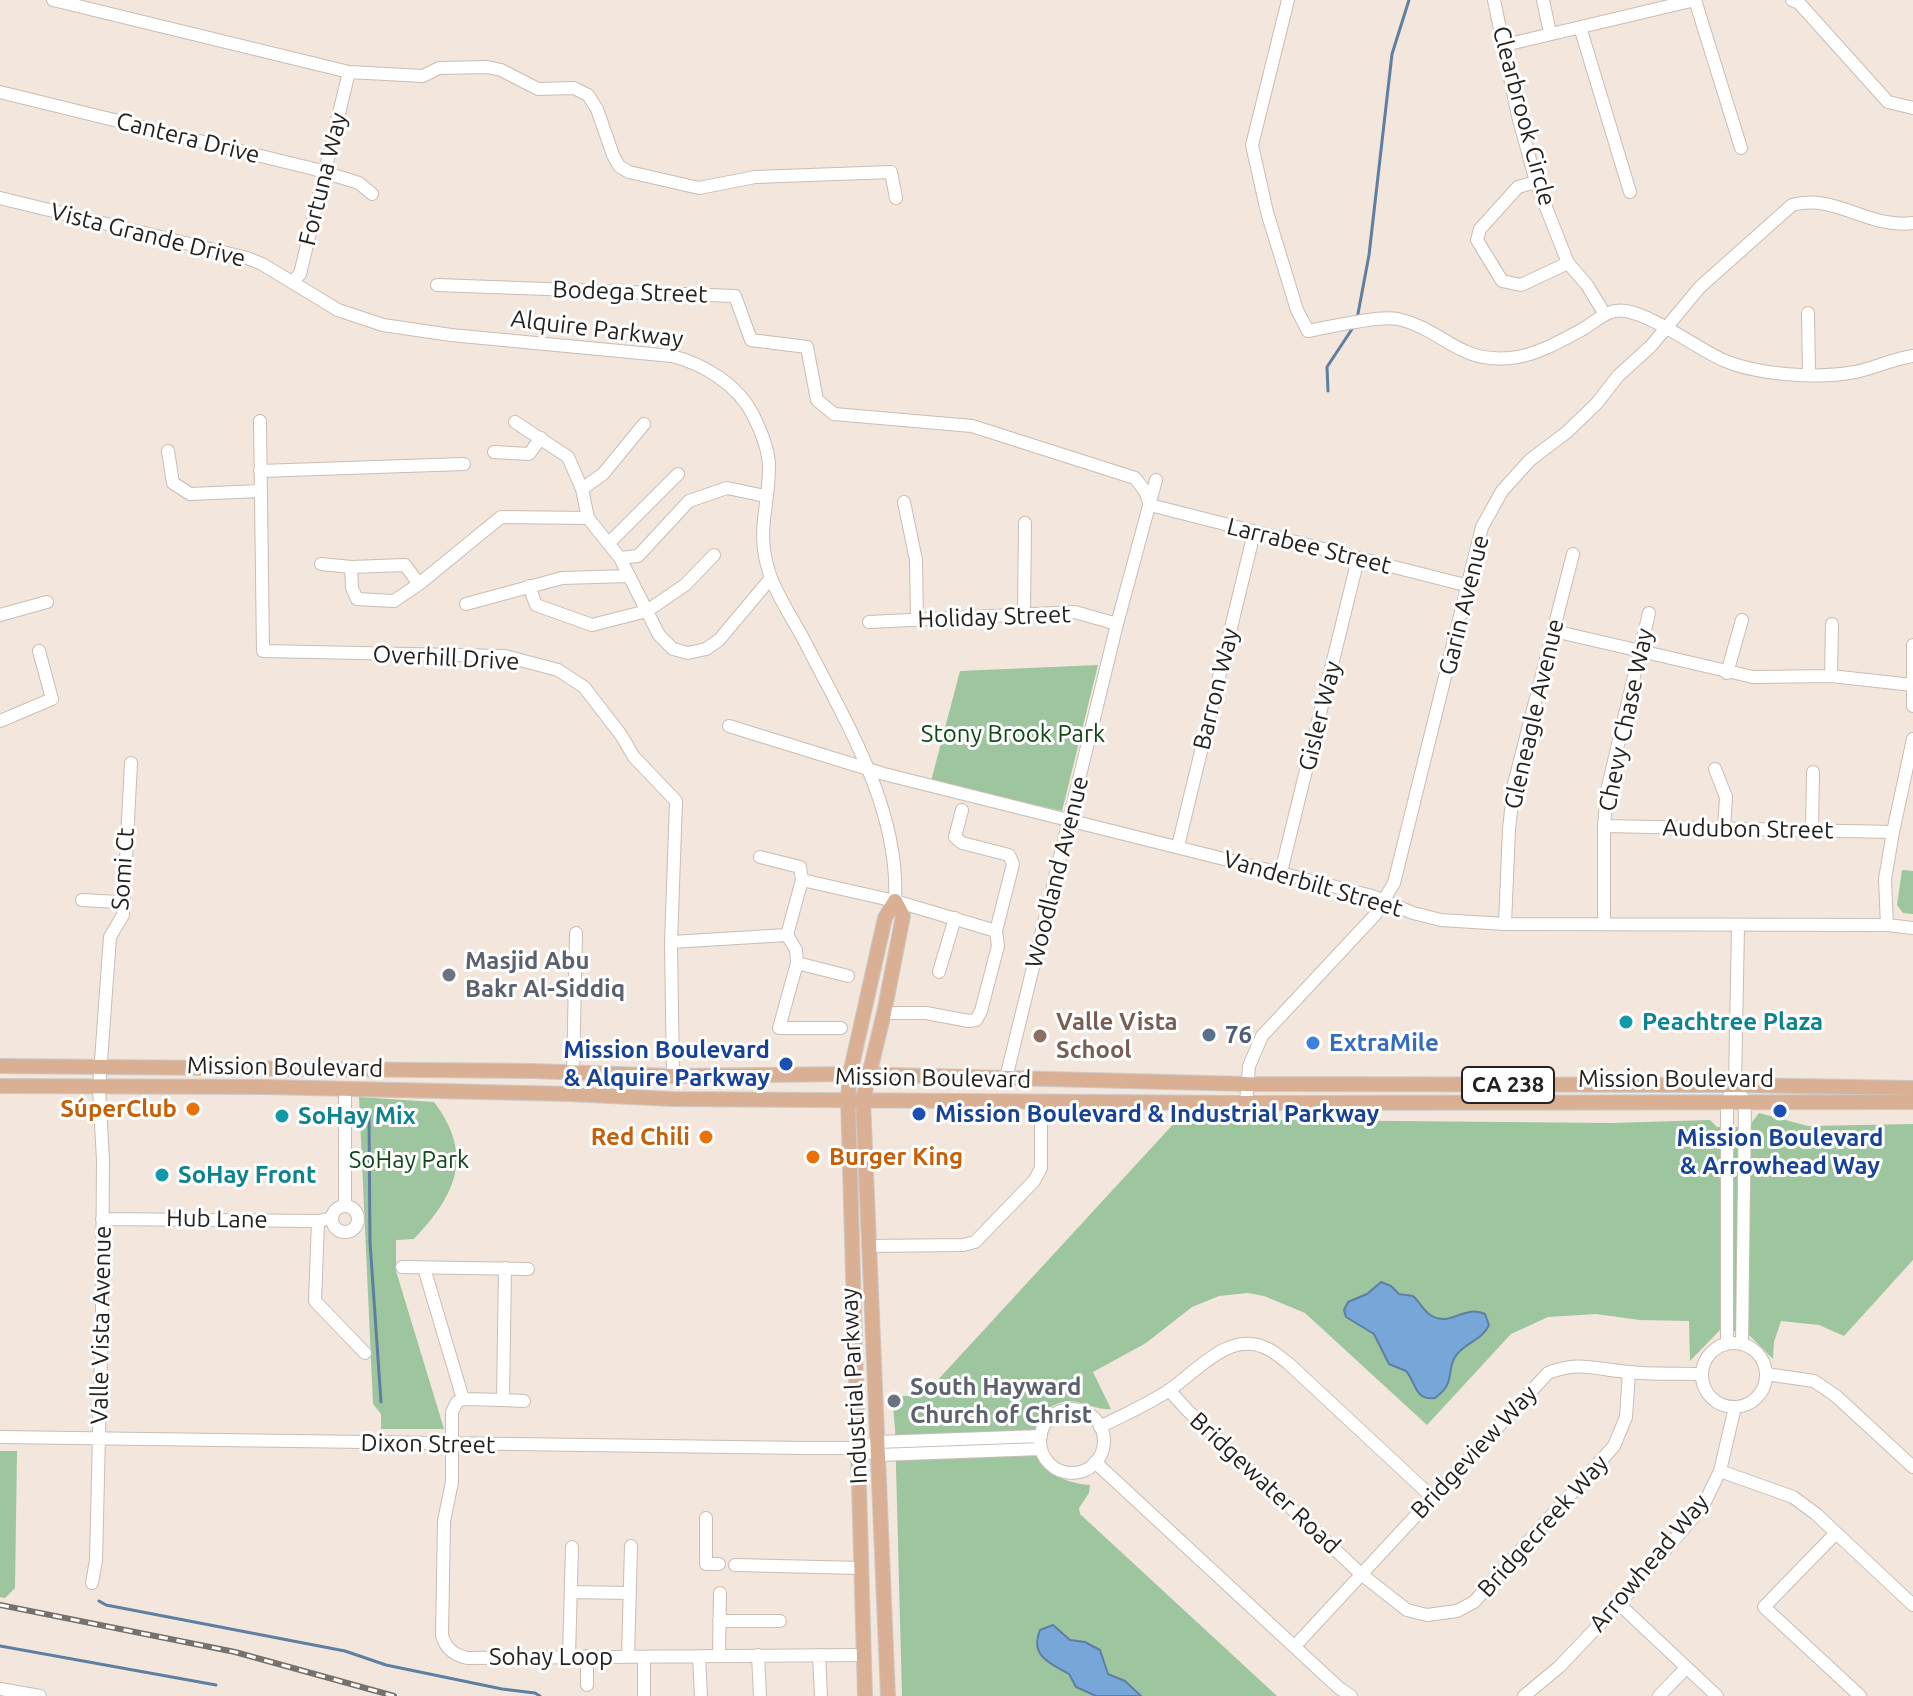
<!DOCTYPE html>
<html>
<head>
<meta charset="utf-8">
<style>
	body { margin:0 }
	canvas { display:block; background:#f2e6dd }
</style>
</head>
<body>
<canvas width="1913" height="1696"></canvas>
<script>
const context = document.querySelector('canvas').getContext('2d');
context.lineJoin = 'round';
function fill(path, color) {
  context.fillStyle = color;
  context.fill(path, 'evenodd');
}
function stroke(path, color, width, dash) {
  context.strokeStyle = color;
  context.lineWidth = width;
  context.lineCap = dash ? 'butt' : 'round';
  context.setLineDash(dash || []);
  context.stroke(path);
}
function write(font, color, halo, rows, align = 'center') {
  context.font = font + ' Ubuntu,sans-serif';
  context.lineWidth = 6;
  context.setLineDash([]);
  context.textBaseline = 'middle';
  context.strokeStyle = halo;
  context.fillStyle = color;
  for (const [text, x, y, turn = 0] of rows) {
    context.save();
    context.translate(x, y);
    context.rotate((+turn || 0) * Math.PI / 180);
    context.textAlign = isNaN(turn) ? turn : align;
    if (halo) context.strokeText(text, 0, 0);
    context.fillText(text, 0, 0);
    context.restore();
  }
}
fill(new Path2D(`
	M1098,665l-36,146 -131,-30 29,-110z
	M1902,870l11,1v43l-10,-1 -6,-8z
	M359,1097l75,5c41,54 21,94 -20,137l-18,1v31l48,158h-63v-15l-8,-10z
	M1759,1113l49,13 105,-2v136l-69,76 -25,-11 -38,-4 -7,21 -1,17 -27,-27 -26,-2 -30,31 -1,-40 -49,-1 -44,-6 -48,3 -37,17 -84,91 -122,-112 -41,-17 -16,-3 -29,3 -27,11 -46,36 -53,29 18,37c-18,2 -35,-14 -54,-5 -13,5 -20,14 -22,28 -4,34 24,51 55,53l-1,8 -10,15 1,6 197,182h-375l-7,-267 -3,-33h31l255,-277 434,4 98,-3 7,7h31z
	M0,1451h17l-2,137 -10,10 -5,-1z`), '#9dc69e');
const water = new Path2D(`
	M1381,1282l10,4 8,8 14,2c7,6 11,16 19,20 17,11 34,-12 53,-2l4,11c-7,16 -26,18 -34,32 -9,15 1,26 -20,41 -21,2 -18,-14 -29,-27l-17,-7 -15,-30 -28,-17 -2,-7 4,-8 19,-8z
	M1053,1625l17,15 15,2 15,8 8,24 17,7 16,15h-45l-20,-9 -7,-13c-18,-10 -40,-18 -29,-44z`);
fill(water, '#77a7d9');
stroke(water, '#5e7fa1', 2);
stroke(new Path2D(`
	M1357,319l12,-64 23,-201 17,-54
	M1328,391l-1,-24 27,-41
	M369,1117l1,125 11,160
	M99,1601l7,4 239,46 41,14 116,24 33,4 5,3
	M0,1646l216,39`), '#5e7fa1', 3);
const minor = new Path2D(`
	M53,0l296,72 74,4 16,-8 48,-1 14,3 37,19 36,-1 14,7 9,14 16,46 6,11 10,6 70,16 56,-11 136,-5 5,26
	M1288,0l-36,145 15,67 30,98 11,21c22,-4 72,-16 90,-12 45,10 59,44 112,39 25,-2 51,-17 73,-29 14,-8 24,-21 43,-18 28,5 69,36 97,49 35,15 94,19 132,12 20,-4 37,-13 58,-16
	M1494,0l24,116 18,66 32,81 19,22 17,28
	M1543,0l7,33
	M1695,0l46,148
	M1792,0l7,3 89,99 25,6
	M1580,27l50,165
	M1505,45l190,-45
	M0,92l314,77 45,14 13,11
	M1536,182l-18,5 -38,42 -3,11 25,41 19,4 47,-22
	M0,198l247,60 15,6 76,46 45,15 68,10 221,21c32,8 66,29 81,59 7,14 16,36 16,52 0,42 -14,64 1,108 8,23 23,44 34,65 41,81 96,168 91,261
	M292,282l8,-8 49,-202
	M437,285l298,11 16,44 56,7 10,53 17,14 138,12 163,52 10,13 5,14 319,81
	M1808,313l1,60
	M260,421l3,230 242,5 53,14 26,17 37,48 13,22 42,44 -5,141 2,134
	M515,422l53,35 14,32 6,29 32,40 39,77 14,14 15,4 18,-4 13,-9 52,-62
	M168,451l5,32 17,11 70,-3
	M494,452l35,2 12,-16
	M260,471l204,-7
	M582,489l21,-15 41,-50
	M904,502l12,58 1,59
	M609,543l69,-69
	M620,558l18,-2 51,-55 38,-13 38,8
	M321,564l30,3 54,-2 14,19 82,-67 87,1
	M351,567l1,21 5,11 37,2 25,-17
	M529,586l7,19 56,20 55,-14 38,-26 29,-30
	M466,604l96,-26 67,-2
	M1024,613l1,-90
	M0,615l47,-13
	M869,622l206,-10 42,12
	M1554,631l199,46 78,-1 82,9
	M1913,645v61
	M1727,673l15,-53
	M1831,676l1,-52
	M0,721l52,-22 -13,-48
	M729,726l155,48 488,122 41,17 28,7 64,4 382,1 26,3
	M1715,769l11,28 -2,32
	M1604,826l289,6
	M1812,830l1,-58
	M1178,846l76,-313
	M760,857l40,10 2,13 93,21 101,30
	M1281,872l77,-313
	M82,900l36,2 6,-5
	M1505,924l4,-95 5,-45 59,-230
	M1604,924v-98l3,-35 42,-178
	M1887,925l-2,-46 8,-47 20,-93
	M787,935l9,15 1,13 -18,65h62
	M787,935l15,-55
	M671,942l116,-7
	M797,963l51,13
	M939,972l16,-54
	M884,1013h42l43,8 7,-1 5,-9 17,-65 -2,-15 17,-67 -4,-9 -47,-12 -7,-6 7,-27
	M573,1072l3,-139
	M1006,1078l111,-454 39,-144
	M345,1090v116
	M1741,1095l4,6 -3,242
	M1246,1103l3,-37 13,-30 113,-121 19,-32 88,-356 20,-36 28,-31 37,-28 30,-29 21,-27 33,-30 49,-59 92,-82c43,-12 76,24 121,18
	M332 1219a13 13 0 1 1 26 0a13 13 0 1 1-26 0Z
	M102,1219l216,2 14,-3
	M318,1221l-3,80 50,52
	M869,1246l94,-1 12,-3 59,-61 7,-13v-66
	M402,1267l126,2
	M424,1268l39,131
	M1727,1343v-242l8,-16 3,-158
	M1702 1375a32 32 0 1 1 64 0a32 32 0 1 1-64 0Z
	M1766,1374l48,7 22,15 77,71
	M1169,1390l19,21 173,163 46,36 20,5 30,-4 17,-9 140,-156 12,-29 3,-45
	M463,1399l-6,3 -5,10v70l-8,39 -2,114c3,13 12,20 25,23l396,-3
	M463,1399l40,1 2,-132
	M503,1400l21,1
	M1040 1441a32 32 0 1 1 64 0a32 32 0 1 1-64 0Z
	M1100,1427c23,-12 49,-23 71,-38 27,-19 60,-60 97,-40 7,3 14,10 20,14l144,134
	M0,1437l805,11h52l21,-6 163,-6
	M869,1452l9,3 163,-6
	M1095,1462l244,226 12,8
	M1720,1471l73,26 23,17 97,91
	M706,1518v46h13
	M1836,1533l-72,74 96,89
	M735,1565l126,3
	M92,1583l4,-23 6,-250 1,-150 -4,-72 11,-151 13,-22 8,-152
	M571,1592l59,1
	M1619,1604l98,92
	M719,1621h61
	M1295,1646l253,-273c32,-13 49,-3 82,-1 23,3 48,1 71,2
	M719,1655l1,-62
	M758,1655l2,41
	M819,1655l2,41
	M569,1656l3,-109
	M587,1656v29
	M699,1656l2,40
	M628,1657l3,-111
	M0,1689l40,7
	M644,1696v-38
	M1524,1696l35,-29 60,-63 84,-98 17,-35 15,-64
	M1659,1696l27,-28`);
const major = new Path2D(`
	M0,1066l533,5 140,5 177,-2 397,10 488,1 178,3
	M0,1086l266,1 303,7 103,5 574,4 667,-1
	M865,1696l-17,-597 2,-25 35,-156 10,-17
	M888,1696l-25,-596 21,-87 19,-97 -8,-15`);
stroke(minor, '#c9bdb4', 14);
stroke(major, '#cbcac9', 16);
stroke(minor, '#fff', 12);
stroke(major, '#dab094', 14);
const rail = new Path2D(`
	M0,1605l235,47 159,44`);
stroke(rail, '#78706b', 6);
stroke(rail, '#fff', 3, [9]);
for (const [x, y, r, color] of [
	[449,975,8,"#6b7280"],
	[1626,1022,8,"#0f9aa8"],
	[1209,1035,8,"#5c6f8a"],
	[1040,1036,8,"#8d6e63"],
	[1313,1043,8,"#3f7fe0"],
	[786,1064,8,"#1a4fb4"],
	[193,1109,8,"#e8710a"],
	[1780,1111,8,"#1a4fb4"],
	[919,1114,8,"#1a4fb4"],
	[282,1116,8,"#0f9aa8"],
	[706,1137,8,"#e8710a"],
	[813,1157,8,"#e8710a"],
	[162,1175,8,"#0f9aa8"],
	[894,1401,8,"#6b7280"]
]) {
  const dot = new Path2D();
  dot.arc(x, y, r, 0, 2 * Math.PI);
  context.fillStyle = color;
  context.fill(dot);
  stroke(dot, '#fff', 3);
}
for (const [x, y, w] of [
	[1508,1085,92]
]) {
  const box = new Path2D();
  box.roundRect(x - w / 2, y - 18, w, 36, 6);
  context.fillStyle = '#fff';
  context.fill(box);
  stroke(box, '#25211e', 2);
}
write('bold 22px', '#25211e', null, [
	["CA 238",1508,1085]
]);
write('24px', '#25211e', '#fff', [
	["Clearbrook Circle",1524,116,75],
	["Cantera Drive",188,138,14],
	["Fortuna Way",323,179,-76],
	["Vista Grande Drive",148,235,14],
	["Bodega Street",630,292,2],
	["Alquire Parkway",597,329,7],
	["Larrabee Street",1309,546,14],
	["Garin Avenue",1464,605,-76],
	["Holiday Street",994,617,-2],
	["Overhill Drive",446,658,3],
	["Barron Way",1216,689,-76],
	["Gleneagle Avenue",1534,714,-77],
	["Gisler Way",1320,716,-76],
	["Chevy Chase Way",1626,720,-78],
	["Audubon Street",1748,829,1],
	["Somi Ct",123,869,-86],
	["Woodland Avenue",1057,872,-76],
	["Vanderbilt Street",1313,884,16],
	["Mission Boulevard",285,1067,1],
	["Mission Boulevard",933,1078,1],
	["Mission Boulevard",1676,1079],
	["Hub Lane",217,1219,1],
	["Valle Vista Avenue",101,1325,-89],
	["Industrial Parkway",854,1386,-93],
	["Dixon Street",428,1444,1],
	["Bridgeview Way",1474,1452,-47],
	["Bridgewater Road",1265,1483,43],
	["Bridgecreek Way",1543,1526,-48],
	["Arrowhead Way",1649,1563,-50],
	["Sohay Loop",551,1657]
]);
write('24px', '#0e4718', '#fff', [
	["Stony Brook Park",1013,734],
	["SoHay Park",409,1160]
]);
write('bold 24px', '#5b616d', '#fff', [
	["Masjid Abu",465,961],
	["Bakr Al-Siddiq",465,989],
	["South Hayward",910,1387],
	["Church of Christ",910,1415]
], 'left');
write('bold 24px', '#785e54', '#fff', [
	["Valle Vista",1056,1022],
	["School",1056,1050]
], 'left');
write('bold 24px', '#0d838f', '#fff', [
	["Peachtree Plaza",1642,1022],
	["SoHay Mix",298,1116],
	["SoHay Front",178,1175]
], 'left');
write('bold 24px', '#4e5e75', '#fff', [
	["76",1225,1035]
], 'left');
write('bold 24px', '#366cbe', '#fff', [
	["ExtraMile",1329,1043]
], 'left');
write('bold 24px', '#164399', '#fff', [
	["Mission Boulevard",770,1050],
	["& Alquire Parkway",770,1078],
	["Mission Boulevard & Industrial Parkway",935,1114,"left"],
	["Mission Boulevard",1780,1138,"center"],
	["& Arrowhead Way",1780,1166,"center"]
], 'right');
write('bold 24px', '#c56008', '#fff', [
	["SúperClub",177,1109],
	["Red Chili",690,1137],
	["Burger King",829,1157,"left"]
], 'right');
</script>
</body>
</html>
